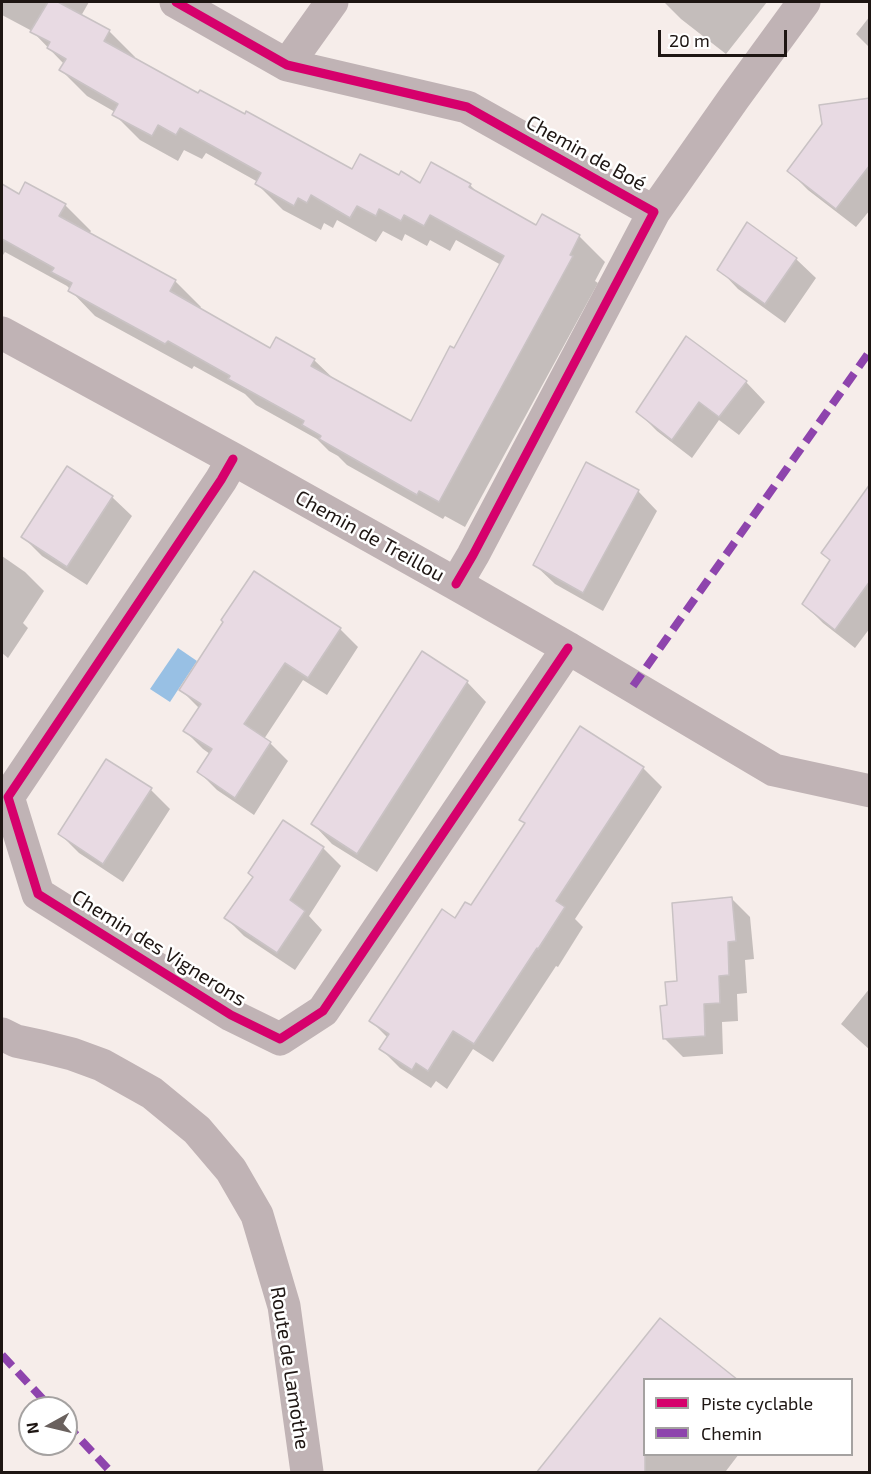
<!DOCTYPE html>
<html>
<head>
<meta charset="utf-8">
<style>
	body { margin:0 }
	#map { position:relative; width:871px; height:1474px; overflow:hidden; background:#f6edea; font-family:"Exo 2",sans-serif }
	canvas { display:block }
	.frame { position:absolute; inset:0; border:3px solid #1e1613; pointer-events:none }
	.legend { position:absolute; left:643px; top:1378px; width:210px; height:78px; box-sizing:border-box; background:#fff; border:2px solid #a5a2a1; margin:0; padding:8px 10px; list-style:none; font-size:18px; color:#1e1613 }
	.legend li { display:flex; align-items:center; gap:12px; height:30px }
	.legend b { width:30px; border:2px solid #a5a2a1 }
	.north { position:absolute; left:18px; top:1396px; width:60px; height:60px; box-sizing:border-box; background:#fff; border:2px solid #a5a2a1; border-radius:50%; rotate:262deg; font-size:16px; font-weight:700; line-height:24px; text-align:center; color:#1e1613 }
	.north::after { content:''; display:block; margin:auto; width:21px; height:27px; background:#6a615e; clip-path:polygon(50% 0,100% 100%,50% 72%,0 100%) }
	.scale { position:absolute; left:658px; top:30px; width:129px; height:27px; box-sizing:border-box; border:3px solid #1e1613; border-top:0; padding-left:8px; font-size:18px; line-height:21px; white-space:nowrap; color:#1e1613; -webkit-text-stroke:4px #fff; paint-order:stroke }
</style>
</head>
<body>
<div id="map">
<canvas width="871" height="1474"></canvas>
<div class="frame"></div>
<ul class="legend">
<li><b style="height:8px;background:#d6006c"></b>Piste cyclable</li>
<li><b style="height:8px;background:#8e44ad"></b>Chemin</li>
</ul>
<div class="north">N</div>
<div class="scale">20 m</div>
</div>
<script>
const context = document.querySelector('canvas').getContext('2d');
context.lineJoin = 'round';
function fill(path, color) {
  context.fillStyle = color;
  context.fill(path, 'evenodd');
}
function stroke(path, color, width, dash) {
  context.strokeStyle = color;
  context.lineWidth = width;
  context.lineCap = dash ? 'butt' : 'round';
  context.setLineDash(dash || []);
  context.stroke(path);
}
function write(font, color, halo, rows, align = 'center') {
  context.font = font + ' "Exo 2",sans-serif';
  context.lineWidth = 5;
  context.setLineDash([]);
  context.textBaseline = 'middle';
  context.strokeStyle = halo;
  context.fillStyle = color;
  for (const [text, x, y, turn = 0] of rows) {
    context.save();
    context.translate(x, y);
    context.rotate((+turn || 0) * Math.PI / 180);
    context.textAlign = isNaN(turn) ? turn : align;
    if (halo) context.strokeText(text, 0, 0);
    context.fillText(text, 0, 0);
    context.restore();
  }
}
fill(new Path2D(`
	M178,648l19,13 -27,41 -20,-13z`), '#98c0e4');
fill(new Path2D(`
	M2,2h87l-8,14 28,15 26,26 -1,2 64,36 155,76 47,6 21,8h49l9,9 57,33 43,9 26,26 -10,19 3,2 -133,244 -20,-11 -2,3 -96,-54 -9,-9 -9,-5 -12,-12 -61,-34 -11,-11 -51,-28 -2,3 -97,-53 -25,-26v-1l-3,-3 -62,-34 -2,3h-1v-69l17,10 46,9 26,26 -2,3 86,47 26,26 -2,3 71,41 44,9 23,22 74,41 43,-73 47,-85 -45,-25 -6,11 -20,-11 -3,6 -22,-12 -3,7 -19,-10 -7,11 -39,-22 -4,8 -9,-5 -3,7 -38,-20 -26,-26 1,-2 -52,-29 -4,6 -18,-9 -6,11 -38,-21 -26,-26 1,-2 -28,-16 -26,-26 3,-6 -32,-33 -30,-16z
	M664,2h103l-41,52 -45,-35z
	M870,16v32l-14,-14z
	M870,100v110l-14,17 -48,-37 -19,-19z
	M796,259l20,19 -31,45 -47,-34 -19,-20z
	M746,382l19,20 -26,33 -20,-15 -27,38 -35,-27 -19,-19z
	M638,491l19,20 -54,100 -48,-27 -20,-19z
	M112,497l20,19 -45,69 -45,-29 -19,-19z
	M870,528v100l-15,20 -32,-25 -19,-19z
	M2,556l23,16 19,19 -21,32 5,5 -20,30 -6,-5z
	M340,629l18,18 -31,48 -24,-15 -39,59 6,4 18,18 -34,54 -37,-25 -18,-18 11,-18 -7,-5 -18,-18 15,-22 -19,-19z
	M467,682l19,20 -109,170 -45,-28 -19,-20z
	M107,761l44,29 19,19 -47,73 -44,-29 -20,-20z
	M643,768l19,19 -87,132 8,8 -25,40 -2,-1 -63,96 -20,-13 -26,40 -11,-8 -5,7 -31,-20 -19,-19 7,-11 -17,-17 85,-101 15,-13 55,-83 -5,-5z
	M323,848l18,18 -32,50 13,14 -27,40 -51,-34 -18,-18z
	M731,898l19,19 4,42 -9,1 2,33 -10,1 1,27 -16,1 1,32 -40,3 -19,-19 4,-31 10,-25z
	M870,988v62l-29,-26z
	M644,1380v74h95l-13,17 2,1h-190z`), '#0003');
const building = new Path2D(`
	M48,2h10l52,28 -6,11 94,52 2,-3 45,24 1,-3 106,58 8,-15 39,21 2,-4 19,12 11,-21 40,22 -2,3 67,38 6,-11 38,21 -10,20 3,1 -134,246 -20,-11 -2,4 -98,-56 2,-3 -19,-11 2,-4 -76,-42 2,-3 -62,-35 -3,3 -97,-53 4,-8 -21,-11 3,-4 -52,-29v-55l17,10 6,-12 41,22 -7,12 117,64 -6,11 100,57 6,-11 39,22 -4,7 100,55 39,-75 4,2 50,-92 -74,-41 -6,11 -20,-11 -3,6 -22,-12 -3,7 -19,-10 -7,12 -39,-23 -4,8 -9,-5 -4,8 -39,-22 6,-11 -81,-45 -4,7 -18,-10 -6,11 -40,-21 6,-11 -59,-34 7,-11 -19,-11 3,-6 -20,-10z
	M870,98v67l-34,44 -49,-38 35,-47 -3,-19z
	M747,222l50,36 -32,46 -48,-34z
	M686,336l61,45 -28,36 -20,-15 -27,38 -36,-28z
	M586,462l53,28 -56,103 -50,-28z
	M67,466l46,30 -46,71 -46,-30z
	M870,484v97l-35,49 -33,-26 28,-44 -9,-7z
	M254,571l87,57 -33,50 -23,-15 -41,61 27,18 -36,56 -38,-26 15,-23 -29,-18 18,-27 -22,-14 44,-68 -2,-2z
	M422,651l46,30 -111,173 -46,-30z
	M580,726l64,41 -88,134 9,6 -27,42 -1,-1 -63,96 -21,-13 -25,40 -12,-8 -4,7 -33,-21 10,-15 -20,-13 73,-112 13,9 10,-16 6,3 54,-82 -6,-3z
	M106,759l46,29 -49,76 -45,-30z
	M283,820l41,27 -34,53 15,11 -28,42 -53,-35 29,-41 -5,-4z
	M732,897l4,44 -8,1 1,33 -10,1 1,27 -16,1 1,32 -42,3 -3,-33 7,-1 -2,-23 12,-1 -5,-78z
	M660,1318l78,62h-93v93h-109z`);
fill(building, '#e8dae3');
stroke(building, '#c9c2c4', 1.5);
stroke(new Path2D(`
	M176,2l111,63 180,42 187,105 -181,343 -17,29
	M287,65l45,-63
	M654,212l80,-114 70,-96
	M2,333l231,126 223,125 112,64 206,122 96,21
	M233,459l-12,21 -213,317 30,97 193,121 49,24 43,-28 245,-363`), '#c0b3b5', 33);
stroke(new Path2D(`
	M2,1034l14,7 28,6 28,7 30,11 50,28 45,37 34,40 26,45 27,91 23,166`), '#c0b3b5', 33);
stroke(new Path2D(`
	M633,686l237,-335
	M2,1355l49,53
	M66,1424l45,48`), '#8e44ad', 8, [15, 8]);
stroke(new Path2D(`
	M176,2l111,63 180,42 187,105 -181,343 -17,29
	M233,459l-12,21 -213,317 30,97 193,121 49,24 43,-28 245,-363`), '#d6006c', 9);
write('20px', '#1e1613', '#fff', [
	["Chemin de Boé",586,153,29],
	["Chemin de Treillou",370,536,29],
	["Chemin des Vignerons",159,948,32],
	["Route de Lamothe",290,1368,81]
]);
</script>
</body>
</html>
